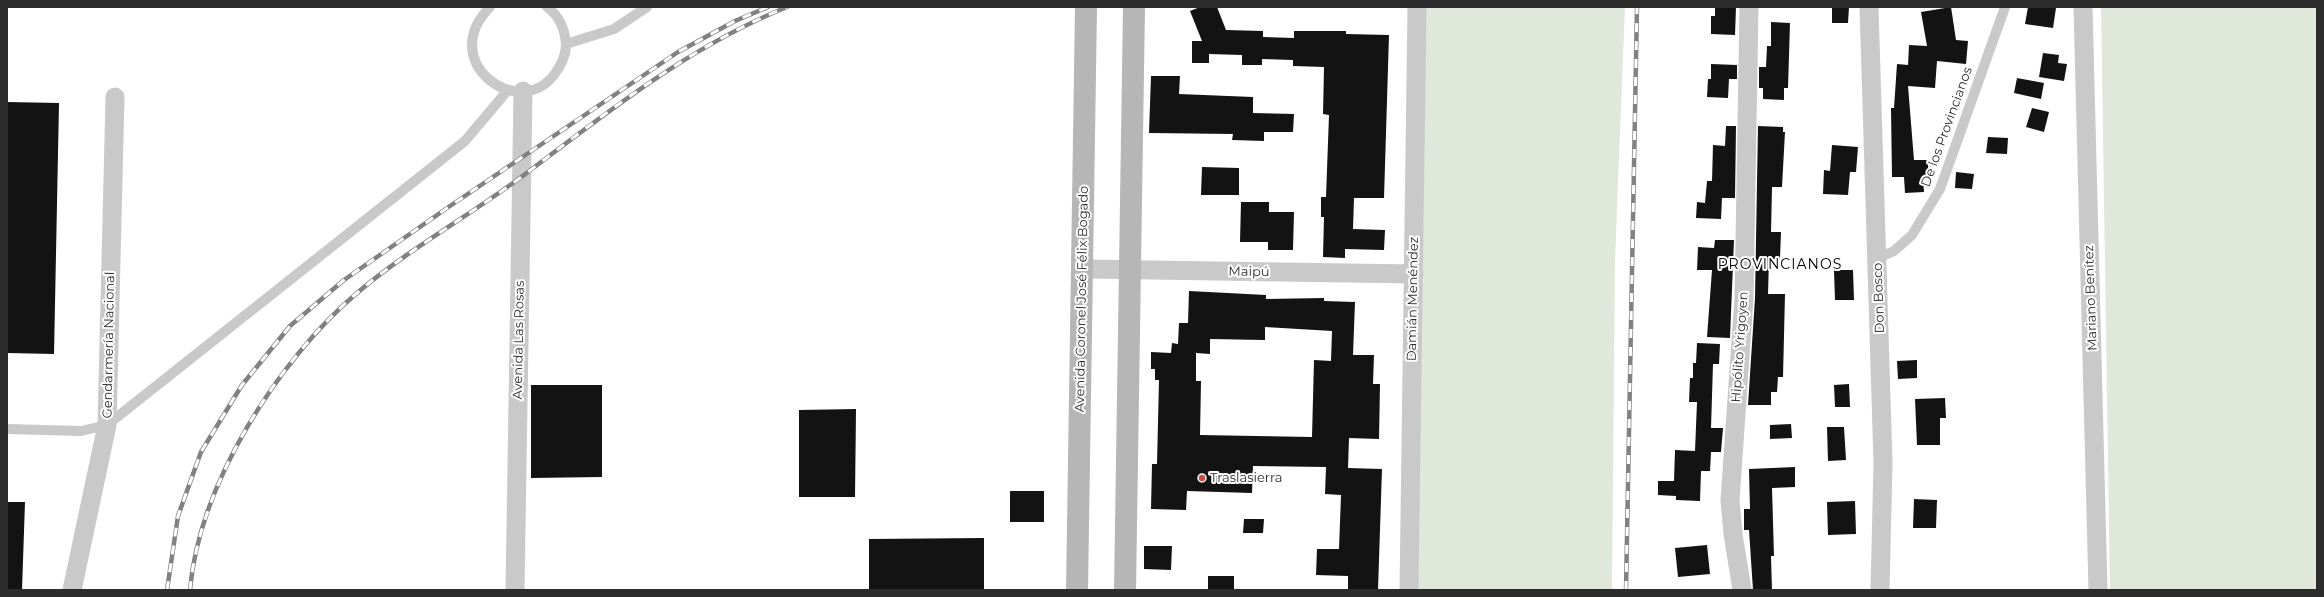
<!DOCTYPE html>
<html>
<head>
<meta charset="utf-8">
<style>
	body { margin:0 }
	#map { position:relative; width:2324px; height:597px; overflow:hidden; background:#fff; font-family:Montserrat,sans-serif }
	canvas { display:block }
	.frame { position:absolute; inset:0; border:8px solid #2c2c2c; pointer-events:none }
</style>
</head>
<body>
<div id="map">
<canvas width="2324" height="597"></canvas>
<div class="frame"></div>
</div>
<script>
const context = document.querySelector('canvas').getContext('2d');
context.lineJoin = 'round';
function fill(path, color) {
  context.fillStyle = color;
  context.fill(path, 'evenodd');
}
function stroke(path, color, width, dash) {
  context.strokeStyle = color;
  context.lineWidth = width;
  context.lineCap = dash ? 'butt' : 'round';
  context.setLineDash(dash || []);
  context.stroke(path);
}
function write(font, color, halo, rows, align = 'center') {
  context.font = font + ' Montserrat,sans-serif';
  context.lineWidth = 4;
  context.setLineDash([]);
  context.textBaseline = 'middle';
  context.strokeStyle = halo;
  context.fillStyle = color;
  for (const [text, x, y, turn = 0] of rows) {
    context.save();
    context.translate(x, y);
    context.rotate((+turn || 0) * Math.PI / 180);
    context.textAlign = isNaN(turn) ? turn : align;
    if (halo) context.strokeText(text, 0, 0);
    context.fillText(text, 0, 0);
    context.restore();
  }
}
fill(new Path2D(`
	M1426,7h199l-10,254 -3,329h-197z
	M2101,7h216v583h-207z`), '#e0e8db');
fill(new Path2D(`
	M1200,7h17l9,23 37,1v6l31,1v-7h52v3l43,1 -5,163h-30l-1,31 32,1 -1,20 -39,-1v9l-22,-1 1,-40h-3v-20h5l3,-82 -6,-1 1,-47 -31,-1v-6l-31,-1v6h-20v-10l-33,-1v9h-17v-22h10l-12,-30z
	M1715,7h21l-1,28 -24,-1v-18h4z
	M1832,7h17l-1,16h-16z
	M1951,7l5,33 12,1 -2,23 -29,-3 -2,27 -27,-2 6,74h14v17h-5l1,15 -19,1 -1,-16h-12l-1,-69h3l3,-44 11,1 1,-20 18,1 -6,-34z
	M2028,7l28,1 -3,20 -28,-4z
	M1771,22l19,1 -2,65h-4v12l-21,-1v-11h-4v-21h7l1,-21h4z
	M2043,53l16,2 -1,8 9,1 -3,17 -25,-4z
	M1711,64l26,1v14h-8l-1,19 -21,-1 1,-18h3z
	M1151,76h29l-1,18 74,3v16l41,1 -1,18h-29v9l-32,-1 1,-6 -84,-1z
	M2017,78l27,5 -3,16 -27,-6z
	M7,102l52,1 -5,251 -47,-1z
	M2032,108l17,4 -5,20 -18,-5z
	M1726,126h10l-1,72h-13l-1,21 -25,-1 1,-16 8,1 2,-22h5l1,-36 12,1z
	M1758,126l25,1v5h2l-3,55h-10l-1,45h10l-1,27h-11l-1,35h17l-2,83h-5l-1,15h-6v13h-23l7,-107z
	M1988,137l20,1 -1,16 -21,-1z
	M1832,145l26,2 -2,25h-6l-2,23 -25,-1 1,-24 6,1z
	M1202,167l37,1v27h-38z
	M1956,172l18,2 -2,15 -17,-1z
	M1241,202h28v10h25l-1,38h-25v-8h-28z
	M1715,240h19l-4,98 -23,-1 5,-67h-15l1,-23 16,1z
	M1834,270h19l1,30h-19z
	M1189,291l77,4v4l58,-1v3l31,1 -2,53h21l-1,29h7l-1,55 -30,-1 -1,30 34,1 -4,121h-30v-14l-32,-1 1,-26h22l2,-54 -16,-1 1,-27 -73,-1 -1,27 -65,-2 -1,19 -35,-1 1,-45h5l2,-84h-4v-11h-4v-17l20,1 1,-10 6,1 1,-21h9zM1265,327l67,4 -1,30 -17,-1 -2,77 -112,-2 1,-54h-5v-28l14,1v-15l55,1z
	M1697,343l23,1 -1,20h-6l-2,64h12l-2,24h-10l-1,19h-9l-1,30 -24,-1v-4l-18,-1v-14h16l1,-31 20,1 2,-49h-8l1,-24h3v-15h3z
	M1917,360v18l-19,1 -1,-18z
	M1849,384l1,23h-15l-1,-22z
	M531,385h71v92l-71,1z
	M1945,398l1,20h-6v27h-23l-2,-46z
	M856,409l-1,88h-56v-87z
	M1791,424l1,14 -22,1v-14z
	M1827,427h17l2,33 -18,1z
	M1795,467v20l-23,1 2,68h-3l1,34h-19l-4,-60h-5v-21h6l-1,-40z
	M1010,491h34v31h-34z
	M1914,499l23,1 -1,28h-23z
	M1855,501l1,33 -28,1 -1,-33z
	M7,502h18l-3,88h-15z
	M1244,519h20l-1,14h-20z
	M984,538v52h-115v-51z
	M1707,545l3,29 -32,3 -3,-29z
	M1144,546h28l-1,24 -27,-1z
	M1208,576h26v14h-26z`), '#131313');
stroke(new Path2D(`
	M490,7c-54,55 28,114 64,68 6,-8 11,-17 12,-28 0,-15 -6,-31 -19,-40
	M566,44l48,-15 33,-22
	M1878,258l16,-7 18,-16 28,-46 65,-182
	M7,429l74,2 26,-6 358,-284 43,-51`), '#c9c9c9', 10);
stroke(new Path2D(`
	M1869,7l14,456 -3,127
	M2083,7l15,583
	M1084,269l330,5
	M72,590l35,-165 8,-328
	M515,590l8,-499
	M1409,590l8,-583
	M1742,590l-9,-56 -3,-34 14,-202 5,-291`), '#c9c9c9', 19);
stroke(new Path2D(`
	M1077,590l9,-583
	M1125,590l9,-583`), '#b6b6b6', 22);
const rail = new Path2D(`
	M167,590l11,-74 23,-64 41,-67 48,-59 54,-46 106,-74 228,-154 57,-31 33,-14
	M190,590c9,-105 87,-229 167,-297 52,-44 112,-77 167,-118 82,-62 166,-129 263,-168
	M1626,590l11,-583`);
stroke(rail, '#818181', 4.5);
stroke(rail, '#fff', 3, [9]);
for (const [x, y, r, color] of [
	[1202,478,4,"#cd4a43"]
]) {
  const dot = new Path2D();
  dot.arc(x, y, r, 0, 2 * Math.PI);
  context.fillStyle = color;
  context.fill(dot);
  stroke(dot, '#fff', 1.5);
}
write('13px', '#2c2c2c', '#fff', [
	["De los Provincianos",1947,127,-70],
	["Maipú",1249,272,1],
	["Don Bosco",1879,298,-92],
	["Mariano Benítez",2091,298,-92],
	["Avenida Coronel José Félix Bogado",1082,299,-89],
	["Damián Menéndez",1413,299,-89],
	["Avenida Las Rosas",519,340,-89],
	["Gendarmería Nacional",109,345,-89],
	["Hipólito Yrigoyen",1740,347,-86]
]);
write('13px', '#2c2c2c', '#fff', [
	["Traslasierra",1210,478]
], 'left');
context.letterSpacing = '1px';
write('14px', '#000', '#fff', [
	["PROVINCIANOS",1780,265]
]);
context.letterSpacing = '0px';
</script>
</body>
</html>
